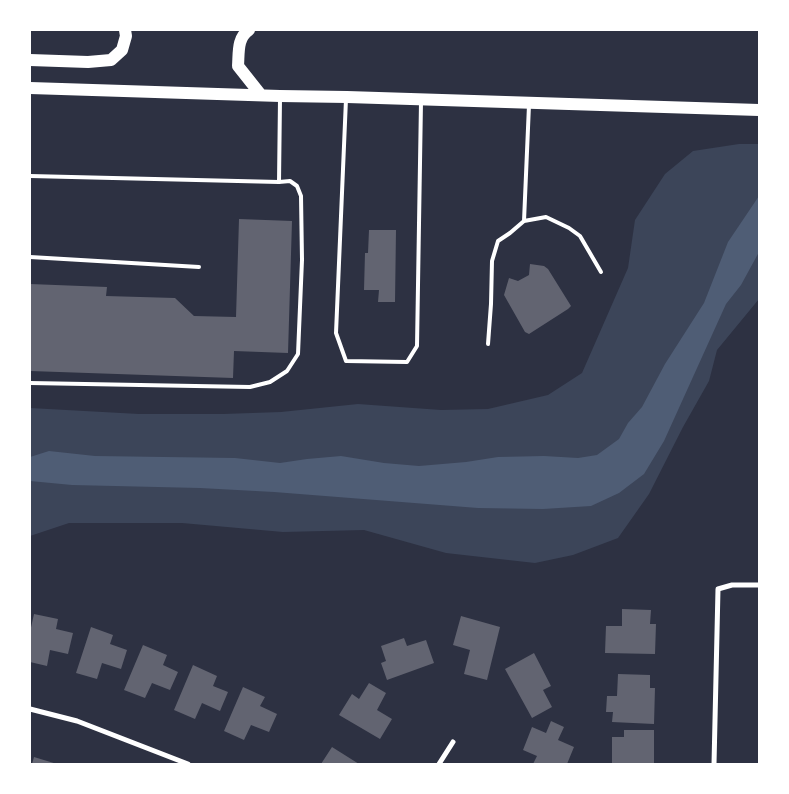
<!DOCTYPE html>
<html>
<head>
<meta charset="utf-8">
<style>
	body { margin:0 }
	#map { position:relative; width:789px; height:794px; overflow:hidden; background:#2d3142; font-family:Poppins,sans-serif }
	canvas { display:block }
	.frame { position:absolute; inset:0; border:31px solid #fff; pointer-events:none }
</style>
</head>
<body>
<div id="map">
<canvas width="789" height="794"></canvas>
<div class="frame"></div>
</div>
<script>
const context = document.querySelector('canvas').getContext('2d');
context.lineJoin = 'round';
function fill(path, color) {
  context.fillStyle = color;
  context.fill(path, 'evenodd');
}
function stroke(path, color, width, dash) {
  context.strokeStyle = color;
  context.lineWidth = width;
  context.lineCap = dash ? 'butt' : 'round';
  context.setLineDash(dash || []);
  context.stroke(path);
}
fill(new Path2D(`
	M739,144h20v155l-42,51 -8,31 -26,46 -34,67 -31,44 -45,17 -38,8 -89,-10 -82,-23 -81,2 -101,-9h-113l-39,13v-128l109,6h84l58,-2 77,-8 83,6 47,-1 60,-14 34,-22 46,-105 7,-48 30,-46 28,-23z`), '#3c4559');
fill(new Path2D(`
	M759,196v56l-18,33 -15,19 -62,137 -20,33 -25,19 -28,13 -48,3 -65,-1 -204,-16 -74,-4 -128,-3 -42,-4v-24l19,-6 46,5 140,2 45,5 27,-4 34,-3 43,7 35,3 47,-4 32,-5 46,-1 34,2 19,-3 22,-16 9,-16 14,-16 23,-43 39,-61 24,-61z`), '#4f5d75');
fill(new Path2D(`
	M239,219l53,2 -4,132 -54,-2 -1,27 -203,-7v-87l77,3 -1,9 69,2 19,18 42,1z
	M369,230h27l-1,72h-17l1,-12h-15l1,-37h3z
	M530,264l14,2 4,3 23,37 -3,3 -39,25 -4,-2 -21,-37 5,-17 9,3 11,-6z
	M622,609l29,1 -1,14h6l-1,30 -50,-1 1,-27h16z
	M34,614l24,5 -2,10 17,4 -5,21 -18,-4 -3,16 -17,-4v-30z
	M461,616l39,11 -13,53 -23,-6 6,-24 -17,-5z
	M91,627l22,8 -3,9 17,6 -6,19 -19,-6 -5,16 -21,-6z
	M404,638l3,8 19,-6 8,23 -47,17 -6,-17 5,-2 -5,-15z
	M143,645l24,10 -4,10 15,7 -8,18 -18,-7 -7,15 -21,-8z
	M534,653l17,33 -8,4 9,17 -20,11 -27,-49z
	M193,665l24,11 -4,10 15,6 -8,19 -18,-8 -7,16 -21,-9z
	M618,674l32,1v13h5l-1,36 -42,-2 1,-10h-7l1,-16h10z
	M369,683l17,10 -9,17 15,9 -12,20 -41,-24 13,-21 7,5z
	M243,687l22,10 -5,9 17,8 -8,18 -18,-7 -7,15 -20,-9z
	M551,721l13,6 -6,13 16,7 -7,17h-34l4,-8 -14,-6 9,-23 14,6z
	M624,730h30v34l-42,-1v-26h12z
	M332,747l27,17h-38z
	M34,757l23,7h-25z`), '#626471');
stroke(new Path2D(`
	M346,99l-10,234 10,28 61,1 10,-16 4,-244
	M529,105l-5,116 22,-4 23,11 11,8 21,36
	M30,176l249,6 1,-83
	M30,257l169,10
	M488,344l3,-40 1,-43 6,-20 12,-8 14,-12
	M30,383l220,4 20,-5 17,-11 11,-17 4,-94 -1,-64 -4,-10 -7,-5 -11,1`), '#fff', 4);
stroke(new Path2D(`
	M30,709l47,12 111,43
	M439,764l14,-22
	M714,764l4,-175 14,-4h27`), '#fff', 5);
stroke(new Path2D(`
	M249,30c-12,8 -10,22 -11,36l23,29
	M30,60l58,2 23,-2 11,-10 4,-14 -1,-6
	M30,88l250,8 67,1 412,13`), '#fff', 12);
</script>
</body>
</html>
